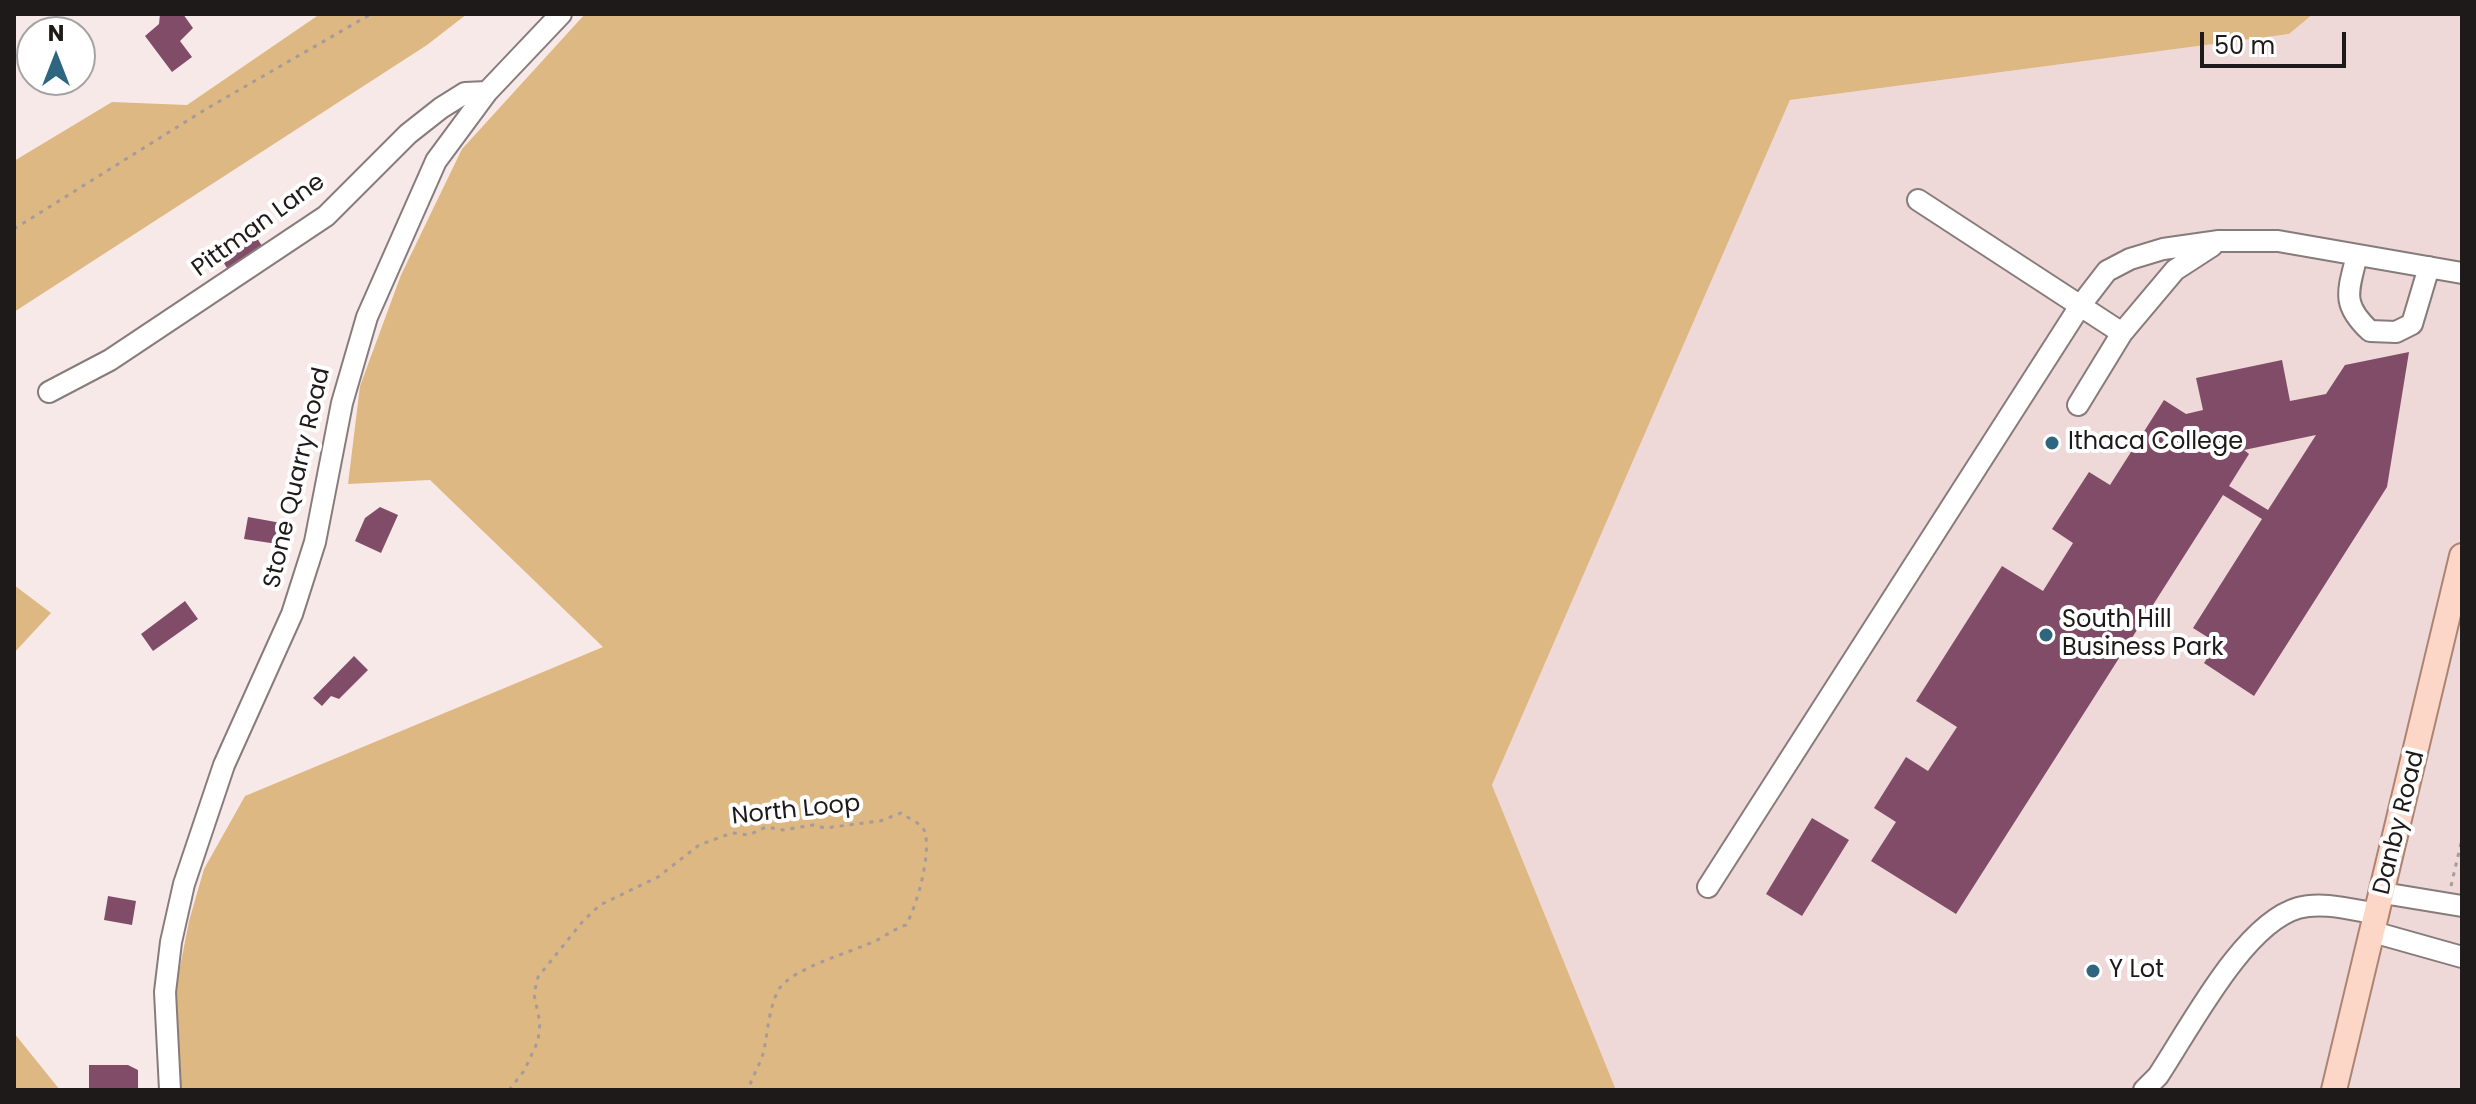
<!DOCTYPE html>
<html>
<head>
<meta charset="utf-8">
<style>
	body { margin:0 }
	#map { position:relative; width:2476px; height:1104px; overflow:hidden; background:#f8e9e9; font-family:Poppins,sans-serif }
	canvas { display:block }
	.frame { position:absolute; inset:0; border:16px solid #1f1a1a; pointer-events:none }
	.north { position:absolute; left:16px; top:16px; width:80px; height:80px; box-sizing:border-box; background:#fff; border:2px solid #a5a3a3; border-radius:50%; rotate:0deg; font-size:22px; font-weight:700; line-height:32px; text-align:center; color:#1f1a1a }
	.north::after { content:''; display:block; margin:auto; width:28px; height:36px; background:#2e6680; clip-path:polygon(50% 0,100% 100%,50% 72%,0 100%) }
	.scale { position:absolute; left:2200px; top:32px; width:146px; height:36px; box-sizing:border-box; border:4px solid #1f1a1a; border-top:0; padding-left:10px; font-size:24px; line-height:28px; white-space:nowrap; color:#1f1a1a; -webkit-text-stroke:6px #fff; paint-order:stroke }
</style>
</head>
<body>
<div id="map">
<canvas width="2476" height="1104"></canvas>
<div class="frame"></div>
<div class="north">N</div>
<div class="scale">50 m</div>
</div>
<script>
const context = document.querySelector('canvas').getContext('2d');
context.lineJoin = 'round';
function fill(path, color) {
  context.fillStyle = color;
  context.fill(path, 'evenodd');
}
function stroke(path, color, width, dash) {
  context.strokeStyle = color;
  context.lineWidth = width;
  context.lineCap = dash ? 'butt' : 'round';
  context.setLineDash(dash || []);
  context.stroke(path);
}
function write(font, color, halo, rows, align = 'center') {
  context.font = font + ' Poppins,sans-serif';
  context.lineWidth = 8;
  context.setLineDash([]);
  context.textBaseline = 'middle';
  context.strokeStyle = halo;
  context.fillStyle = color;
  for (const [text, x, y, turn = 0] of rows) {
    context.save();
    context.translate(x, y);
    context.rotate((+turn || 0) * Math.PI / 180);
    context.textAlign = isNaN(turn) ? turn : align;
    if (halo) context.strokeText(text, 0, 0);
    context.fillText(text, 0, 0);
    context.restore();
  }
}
fill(new Path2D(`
	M2313,14h149v1076h-846l-124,-305 298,-685 499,-66z`), '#eed8d8');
fill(new Path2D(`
	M320,14h147l-40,31 -413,267v-151l98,-59 75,3z
	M585,14h1728l-24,20 -499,66 -298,685 124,305h-1436l-8,-82 17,-87 15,-52 41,-73 358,-149 -173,-167 -82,4 12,-98 41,-111 61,-126z
	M14,585l37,28 -37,40z
	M14,1033l46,57h-46z`), '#deb883');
fill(new Path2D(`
	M160,14h23l10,14 -13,13 12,16 -20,15 -27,-36 14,-12z
	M249,225l13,21 -33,25 -15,-23z
	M2409,352l-22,135 -133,209 -50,-33 13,-20 -24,-15 69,-109 -39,-24 -267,419 -85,-53 25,-39 -22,-14 32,-51 22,14 29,-44 -41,-26 86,-135 41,25 30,-48 -21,-14 37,-57 21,13 54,-85 22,14 17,-4 -7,-32 86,-18 8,41 36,-7 19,-29zM2316,435l-48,75 -39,-24 20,-32 -5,-4z
	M380,507l18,8 -17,38 -26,-12 10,-23z
	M248,517l39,7 -3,21 -40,-6z
	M185,601l13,18 -45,32 -12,-17z
	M354,656l14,14 -29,29 -8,-3 -9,10 -9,-8z
	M1812,818l37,22 -47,76 -36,-22z
	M108,896l28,5 -4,24 -28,-5z
	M89,1065h39l10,5v19l-49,-1z`), '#814c68');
const minor = new Path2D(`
	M1918,200l204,133
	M2357,255c-9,37 -16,49 13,76l26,1 16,-8 17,-57
	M49,392l61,-32 216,-144 82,-82 33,-26 24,-15 22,-1
	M2078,405l44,-72 53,-63 37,-24
	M1708,887l372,-581 27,-35 23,-12 33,-10 56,-8h59l184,32
	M2383,893l79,13
	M2373,932l89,25
	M170,1090l-5,-98 6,-50 13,-58 40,-119 68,-151 23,-72 27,-139 25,-86 69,-156 51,-69 74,-78
	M2144,1090l14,-14c32,-48 85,-152 140,-168 25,-7 54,2 80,6`);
const major = new Path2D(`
	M2334,1090l128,-534`);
stroke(minor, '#887b7b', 24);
stroke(major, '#ad8472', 28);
stroke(new Path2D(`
	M14,229l192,-120 165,-95
	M2451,886l11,-47
	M509,1090l15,-19 14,-30 2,-18 -6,-29 4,-17 45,-56 17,-16 58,-28 41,-32 33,-12 17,2 17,-8 17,3 30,-5 12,3 55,-7 21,-8c8,6 21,10 24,19 6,24 -8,73 -19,93 -13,4 -21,12 -33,17 -22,10 -80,26 -94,47 -10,18 -11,41 -15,61 -3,13 -12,27 -16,40`), '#a69b9b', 3, [4, 6]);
stroke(minor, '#fff', 20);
stroke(major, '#fcd7c7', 24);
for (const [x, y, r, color] of [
	[2052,443,8,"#2e6680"],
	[2046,635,8,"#2e6680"],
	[2093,971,8,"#2e6680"]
]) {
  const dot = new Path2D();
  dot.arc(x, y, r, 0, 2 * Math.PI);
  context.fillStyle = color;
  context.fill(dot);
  stroke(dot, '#fff', 3);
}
write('24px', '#1f1a1a', '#fff', [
	["Pittman Lane",259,226,-36],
	["Stone Quarry Road",298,478,-77],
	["North Loop",796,811,-6],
	["Danby Road",2400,823,-76]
]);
write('24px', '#1f1a1a', '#fff', [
	["Ithaca College",2068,443],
	["South Hill",2062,621],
	["Business Park",2062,649],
	["Y Lot",2109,971]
], 'left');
</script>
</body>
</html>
